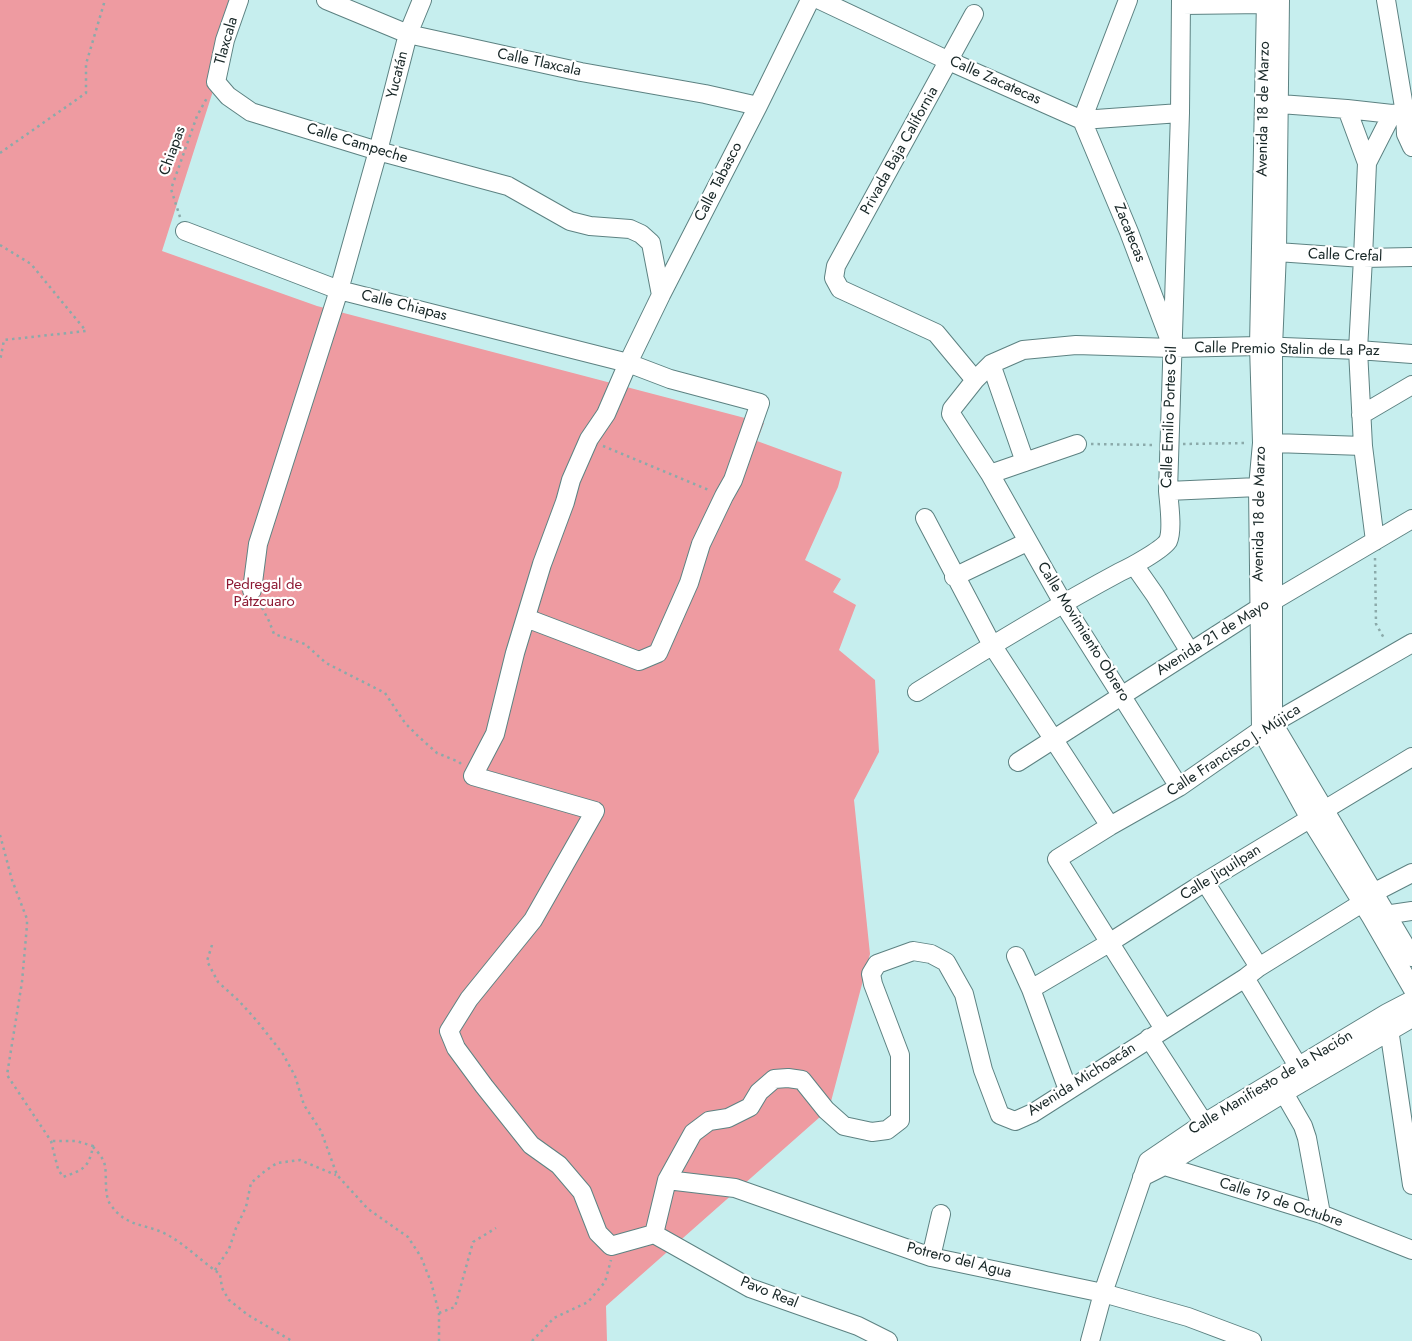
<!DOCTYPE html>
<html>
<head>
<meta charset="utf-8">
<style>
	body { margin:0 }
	canvas { display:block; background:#c6eeee }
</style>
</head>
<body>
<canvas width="1412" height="1341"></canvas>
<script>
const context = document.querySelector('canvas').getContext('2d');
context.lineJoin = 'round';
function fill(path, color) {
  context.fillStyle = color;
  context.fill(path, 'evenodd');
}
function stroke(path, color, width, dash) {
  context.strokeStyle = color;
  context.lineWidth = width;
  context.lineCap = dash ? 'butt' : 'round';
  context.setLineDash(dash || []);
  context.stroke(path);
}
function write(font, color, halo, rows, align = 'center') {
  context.font = font + ' Jost,sans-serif';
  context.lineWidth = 4.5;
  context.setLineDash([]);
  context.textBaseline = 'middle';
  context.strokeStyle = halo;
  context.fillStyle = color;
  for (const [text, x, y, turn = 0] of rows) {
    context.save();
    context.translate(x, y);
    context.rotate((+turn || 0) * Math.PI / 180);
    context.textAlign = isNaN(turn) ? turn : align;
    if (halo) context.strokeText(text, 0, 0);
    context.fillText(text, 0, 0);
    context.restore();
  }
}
fill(new Path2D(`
	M0,0h242l-80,251 155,55 447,117 -7,18 85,31 -4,15 -33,73 36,19 -8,13 23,13 -17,45 36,30 4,72 -25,48 16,154 -41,155 -223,197 1,35h-607z`), '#ee9ba1');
const minor = new Path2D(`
	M239,0l-14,40 -9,42 12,14 23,16 127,39 130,35 62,35 20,5 40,3 11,5 10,9 10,52
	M326,0l82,34 173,38 124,22 53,12
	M820,0l129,61 133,59 98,-7
	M1266,0l-7,346 3,97 -4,44 3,243 49,89 61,98 41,71
	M1280,0l-3,252 -4,95v376l139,234
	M1386,0l19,113 1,21 6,13
	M1182,5l84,-1
	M974,14l-138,252 -2,12 6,11 96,44 39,47
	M1280,104l67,5 45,5 9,-1
	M1347,109l20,54
	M1082,120l47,112 40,106
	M1082,120l46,-120
	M185,231l154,59 289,73 42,16 90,24 -27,77 -9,16 -23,48 -12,39 -31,70 -19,8 -113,-43
	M1277,252l86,6 49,-1
	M991,364l34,98
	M1361,415l51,-30
	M1274,443l89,3
	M990,474l87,-30
	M1168,491l90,-4
	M925,518l67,127 118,181
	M1375,541l-12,-95 -5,-96 5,-92 4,-95 25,-49
	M1134,565l21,30 35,57
	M954,577l73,-35
	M252,590l6,-46 81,-254 39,-139 30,-117 14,-34
	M917,692c67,-42 134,-83 203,-120 11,-5 42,-22 48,-31 5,-11 1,-38 0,-50l12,-378 1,-113
	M1018,762l241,-154 14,-7 139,-82
	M1179,787l-116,-184 -73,-129 -39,-60 1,-5 23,-29 16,-16 32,-14 53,-5 96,3 87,-2 99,4 54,4
	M1205,882l54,85
	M1378,916l34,-5
	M1016,956l15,33 37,101
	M1245,978l53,88
	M1031,989l78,-46 96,-61 207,-125
	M1388,1022l24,163
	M1164,1029l-107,-170 53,-33 69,-39 82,-57 151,-87
	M1149,1038l55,85
	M1284,1093l19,33 4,12 14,76
	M1158,1164l163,50 91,36
	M1142,1177l22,-11 120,-73 128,-75
	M667,1180l68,8 196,69 172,36 85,24 64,24
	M654,1234l-43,12 -13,-13 -16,-41 -23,-27 -28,-20 -47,-59 -28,-38 -7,-17 20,-32 64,-79 62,-109 -122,-35 22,-42 20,-81 27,-89 23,-62 6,-22 18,-41 17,-25 22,-51 33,-68 97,-189 52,-106
	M654,1234l13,-54 26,-47 16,-12 19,-3 22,-11 9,-15 15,-13 14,-1 14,2 24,30 18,16 28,6 15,-2 13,-10v-65l-27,-71 -2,-10 6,-10 36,-13 18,3 15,8 18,32 19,76 17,45 15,6 18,-8 212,-135 14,-11 103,-64 11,-10 39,-20
	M654,1234l96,54 108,38 30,15
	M931,1257l10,-43
	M1090,1341l13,-48 45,-132 56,-38 183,-110 25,-13`);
stroke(minor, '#5d8282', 20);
stroke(new Path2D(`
	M0,153l86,-60v-29l19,-64
	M180,217l-9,-28 26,-73 11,-20
	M0,245l31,19 55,67 -82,9 -4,21
	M1091,444l64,1
	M1183,444l65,-1
	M603,446l108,45
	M1375,558l1,66 9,16
	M259,602l10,19 5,13 31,10 21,19 59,30 20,30 14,14 18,16 22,9 2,2
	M0,835l12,45 15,39v6l-5,57 -15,93 44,66 7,28 5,8c20,-7 26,-9 30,-31l-17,-5h-25
	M212,945l-5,16 11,21 21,19 18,20 26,33 12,22 9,29 17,26 16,44 31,34 40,28 13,20 10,25 8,31v28h-1
	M93,1147c5,5 11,12 12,19 2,12 -1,28 5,38 16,23 32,19 54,29 20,10 37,28 56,41l2,14 7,12 19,15 44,26
	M215,1270l14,-21 7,-21 10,-21 5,-24 14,-12 12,-8 23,-3 36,15
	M439,1313l16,-6 18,-65 23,-14
	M532,1341l22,-23 34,-16 17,-20 6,-22`), '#8baaaa', 2.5, [2.5, 4]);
stroke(minor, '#fff', 18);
write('15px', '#172626', '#fff', [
	["Tlaxcala",227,41,-74],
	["Calle Tlaxcala",539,63,12],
	["Yucatán",398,75,-76],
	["Calle Zacatecas",995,81,24],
	["Avenida 18 de Marzo",1264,109,-89],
	["Calle Campeche",357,144,17],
	["Chiapas",173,151,-70],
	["Privada Baja California",900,151,-61],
	["Calle Tabasco",719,182,-63],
	["Zacatecas",1129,233,68],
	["Calle Crefal",1345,256,2],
	["Calle Chiapas",404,306,14],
	["Calle Premio Stalin de La Paz",1287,350,1],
	["Calle Emilio Portes Gil",1170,417,-88],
	["Avenida 18 de Marzo",1260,514,-89],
	["Calle Movimiento Obrero",1083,632,58],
	["Avenida 21 de Mayo",1213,638,-32],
	["Calle Francisco J. Mújica",1234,751,-33],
	["Calle Jiquilpan",1221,873,-32],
	["Avenida Michoacán",1082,1080,-32],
	["Calle Manifiesto de la Nación",1271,1083,-31],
	["Calle 19 de Octubre",1281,1203,18],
	["Potrero del Agua",959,1261,14],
	["Pavo Real",769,1293,22]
]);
write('15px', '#8c1832', '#fff', [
	["Pedregal de",264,585],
	["Pátzcuaro",264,602]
]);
</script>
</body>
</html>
